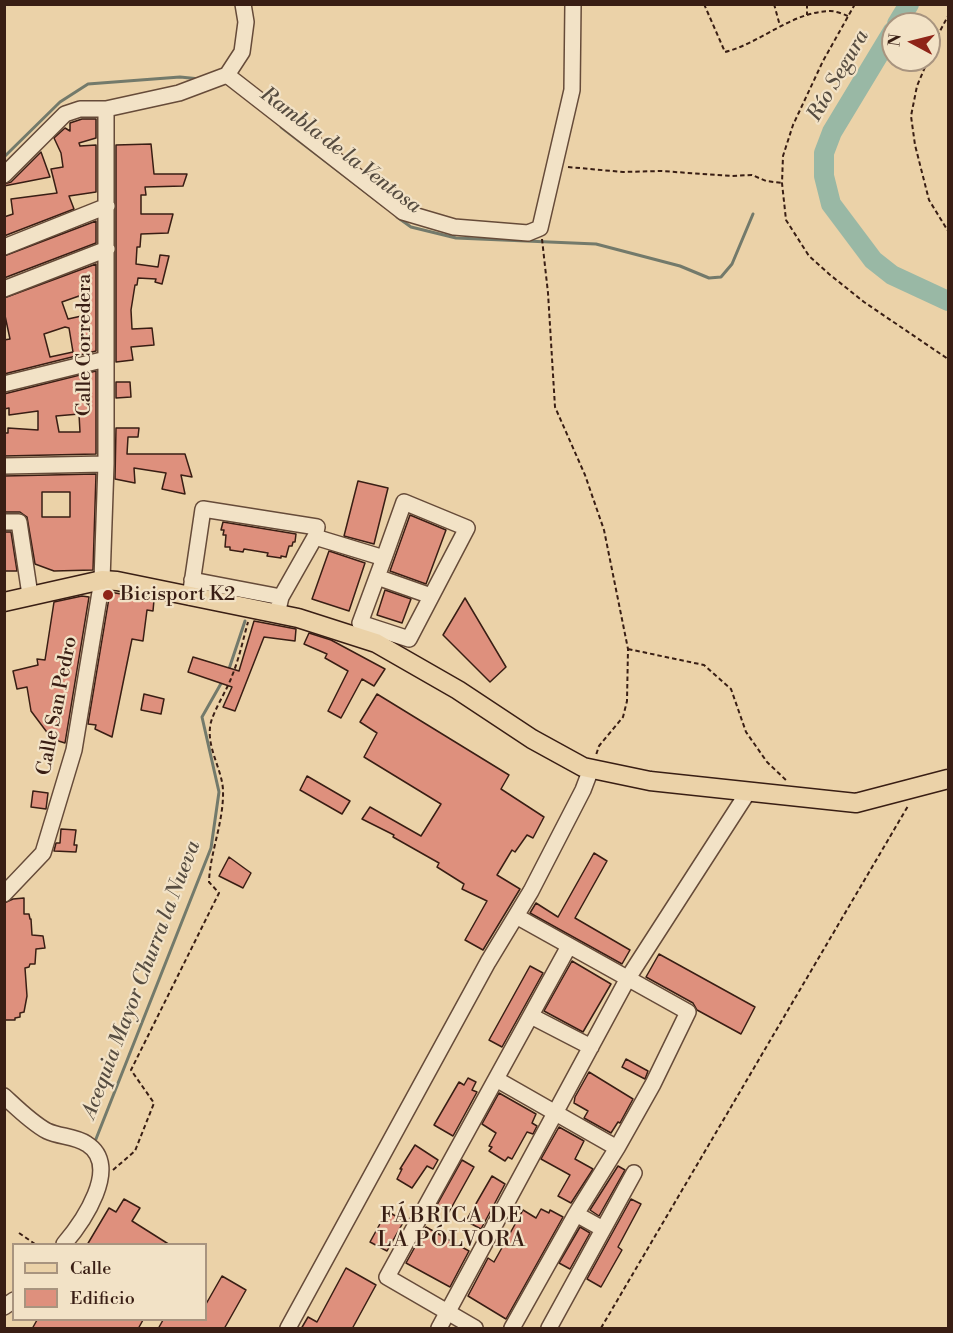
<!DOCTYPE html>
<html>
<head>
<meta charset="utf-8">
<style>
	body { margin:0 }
	#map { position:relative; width:953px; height:1333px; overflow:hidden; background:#ebd2a8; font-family:"Libre Bodoni",serif }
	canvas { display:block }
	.frame { position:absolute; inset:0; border:6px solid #391e14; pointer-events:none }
	.legend { position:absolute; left:12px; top:1243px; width:195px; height:78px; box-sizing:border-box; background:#f2e2c6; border:2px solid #a8947f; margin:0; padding:8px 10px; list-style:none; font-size:18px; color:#391e14 }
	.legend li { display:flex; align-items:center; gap:12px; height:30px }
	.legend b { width:30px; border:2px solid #a8947f }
	.north { position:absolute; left:881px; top:12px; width:60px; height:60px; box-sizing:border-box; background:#f2e2c6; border:2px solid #a8947f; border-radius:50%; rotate:277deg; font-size:16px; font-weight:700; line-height:24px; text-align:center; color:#391e14 }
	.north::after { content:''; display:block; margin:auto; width:21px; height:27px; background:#8f2418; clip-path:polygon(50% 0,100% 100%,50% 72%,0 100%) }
</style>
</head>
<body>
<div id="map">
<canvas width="953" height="1333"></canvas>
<div class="frame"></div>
<ul class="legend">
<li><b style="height:8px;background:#ebd2a8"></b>Calle</li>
<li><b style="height:16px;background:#de907d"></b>Edificio</li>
</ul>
<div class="north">N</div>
</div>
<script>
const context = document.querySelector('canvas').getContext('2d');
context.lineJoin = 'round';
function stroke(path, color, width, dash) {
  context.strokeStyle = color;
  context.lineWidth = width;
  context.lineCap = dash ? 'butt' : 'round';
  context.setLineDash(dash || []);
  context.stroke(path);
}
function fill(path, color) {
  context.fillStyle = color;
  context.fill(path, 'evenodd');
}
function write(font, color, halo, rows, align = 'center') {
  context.font = font + ' "Libre Bodoni",serif';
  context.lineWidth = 4.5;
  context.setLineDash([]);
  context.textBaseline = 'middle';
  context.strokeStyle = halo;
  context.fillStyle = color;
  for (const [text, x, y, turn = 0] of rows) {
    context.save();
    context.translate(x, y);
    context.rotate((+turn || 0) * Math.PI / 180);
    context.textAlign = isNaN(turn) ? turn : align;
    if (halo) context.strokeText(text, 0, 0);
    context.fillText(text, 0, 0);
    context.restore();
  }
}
stroke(new Path2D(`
	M281,127l104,80
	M4,157l56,-55 28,-18 92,-7 20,2
	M397,217l14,10 45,11 140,6 84,22 29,12 12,-1 11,-13 21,-50
	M228,672l17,-51
	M94,1144l117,-296 8,-56 -17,-75 21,-37`), '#737a6b', 3);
stroke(new Path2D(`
	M897,24l12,-20
	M893,31l-61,101 -8,21v23l7,28 42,56 19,15 56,26`), '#99b8a5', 20);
const building = new Path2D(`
	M82,119h14v19l-17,5 1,3 16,-1v47l-27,4 5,13 -70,27v-19l9,-3 -2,-15 46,-6 -6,-24 12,-2 -2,-14 -7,-15 11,-10 5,3v-8z
	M151,144l3,30h33l-4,12 -38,1 1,8h-5v19h32l-5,19 -27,1 -1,13h-3l-1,17 22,3 2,-12 9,1 -7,28 -7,-2 1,-3 -18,-1 -1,7h-2l-4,25 1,19 20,-1 2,17 -23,2 2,13 -17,2v-217z
	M41,152l9,25 -46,9v-2l7,-2z
	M96,221v22l-92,35v-22z
	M96,264v87l-92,23v-34l6,-1 -6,-28v-13zM79,296l7,19 -18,4 -6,-17zM65,327l4,1 4,24 -23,5 -6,-23z
	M96,371v83l-92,2v-23h4v-5l30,2v-19l-29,4v-7l-5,1v-15zM79,414l1,18h-21l-3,-16z
	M116,382h14l1,15 -15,1z
	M116,428h23l-1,9h-10l-1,17h58l7,23 -11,-2 4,19 -23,-5 4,-16 -32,-5 1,15 -20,-4z
	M96,474l-3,96 -39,1 -19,-7 -8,-47 -7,-5h-16v-36zM42,492h28v25h-28z
	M358,481l30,7 -14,56 -30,-8z
	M410,515l36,15 -20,54 -36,-13z
	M223,522l73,12 -1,8h-2l-1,4h-3l-3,11 -5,-1v2l-14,-2 1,-3 -24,-4 -1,3 -13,-2v-3h-5l1,-12h-3l1,-5h-3z
	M4,532h7l6,39h-13z
	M329,551l36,12 -16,48 -37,-12z
	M385,590l26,9 -9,24 -25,-8z
	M110,592l44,8 -1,11 -6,-1 -4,31 -11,-2 -20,98 -17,-8 1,-4 -8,-1z
	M82,596l7,1 -24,146 -13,-4 -21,-28 -4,-24 -10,2 -4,-18 25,-6 -1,-6 8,1 9,-58z
	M465,598l41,69 -16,15 -47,-47z
	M254,621l42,8 -1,12 -31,-4 -29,74 -12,-4 9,-20 -44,-15 5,-15 46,14z
	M309,633l22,7 54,29 -11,17 -12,-7 -21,39 -13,-7 20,-40 -23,-13 2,-4 -23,-10z
	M144,694l20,5 -3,15 -20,-4z
	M377,694l132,81 -8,14 43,28 -11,21 -6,-3 -12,17 -3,-2 -15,25 23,14 -37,61 -18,-10 22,-39 -25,-12 2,-5 -27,-17 2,-4 -46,-26 1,-2 -32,-16 8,-12 51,29 20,-32 -77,-47 13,-24 -17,-11z
	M307,776l43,25 -8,13 -42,-24z
	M33,791l15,2 -2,16 -15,-2z
	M61,829l15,1 -2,15h3l-1,7 -22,-1 2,-8h4z
	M594,853l13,8 -32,57 55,32 -8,14 -92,-51 6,-10 22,14z
	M229,857l22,16 -8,15 -24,-12z
	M24,898v16h5l1,5h1l1,16 11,1 2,12 -9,1 -1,15h-5l-1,3 -4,1 2,28 -3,16 -4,1v4l-5,1v2h-11v-117l9,-4z
	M659,954l96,53 -14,27 -44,-24 -4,-7 -47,-26z
	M572,961l39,23 -28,48 -39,-21z
	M530,966l13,7 -41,74 -13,-7z
	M626,1059l22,12 -3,8 -23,-12z
	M589,1072l44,27 -13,24 -2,-1 -7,11 -27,-15 4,-7 -14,-8 1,-6z
	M468,1078l8,4 -4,8 5,2 -24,44 -19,-11 25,-43 5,3z
	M499,1093l37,21 -4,9 5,3 -4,8 -6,-2 -15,27 -4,-2 -3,4 -16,-10 3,-4 -3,-1 7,-13 -14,-9z
	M559,1127l25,14 -9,18 18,10 -22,34 -13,-7 12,-21 -29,-16z
	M415,1145l23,15 -5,9 -6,-3 -15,22 -15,-9 5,-10h-2z
	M462,1160l12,7 -25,45 -12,-7z
	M618,1166l7,4 -26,46 -9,-6z
	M492,1176l13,8 -24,45 -15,-8z
	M124,1199l16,9 -8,13 38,24h-83l22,-37 7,4z
	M631,1199l10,5 -23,43 4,3 -21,37 -14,-8z
	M541,1209l8,4 1,-3 13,7 -57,102 -38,-23 20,-38 6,4 29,-52 13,8z
	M387,1211l17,10 -17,30 -17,-9z
	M426,1227l43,24 -19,36 -44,-24z
	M580,1227l10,6 -20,36 -11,-6z
	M346,1268l30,17 -24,44h-51l7,-12 9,5z
	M222,1276l24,14 -22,39h-66l5,-9h43v-16z
	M37,1320h106l-5,9h-106z`);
fill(building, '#de907d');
stroke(building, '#391e14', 1.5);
const minor = new Path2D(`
	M227,75l176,137 51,15 74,6 12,-5 32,-138 1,-86
	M4,175l61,-61 15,-5h26l73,-16 48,-18 15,-23 4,-30 -3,-18
	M4,247l103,-41
	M4,289l103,-40
	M4,384l102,-25
	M4,466l102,-2
	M4,522h15l11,73
	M315,537l69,21 -24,65 49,16 58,-111 -63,-26 -20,56
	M377,577l54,19
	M192,580l89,17
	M190,597l13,-88 114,18 -2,10 -34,60 -4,17
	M4,894l39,-41 31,-103 28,-170 4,-116v-355
	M531,1016l60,31
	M496,1079l121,69
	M4,1096c13,12 28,27 43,35 13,6 28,5 40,13 35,22 -5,79 -23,100
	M576,1214l27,15
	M4,1307l10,-7
	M288,1328l200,-366 43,-71 52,-101 8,-21
	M439,1328l189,-350 120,-186
	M475,1328l-88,-51 182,-331
	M512,1328l64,-114 41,-66 36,-64 35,-72 -172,-96
	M549,1328l85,-155`);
const major = new Path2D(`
	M4,602l98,-22 15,1 181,37 78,25 82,47 74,49 51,28 67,14 206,22 92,-24`);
stroke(minor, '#664b39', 18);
stroke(major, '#391e14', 21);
stroke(new Path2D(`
	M704,4l21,48c36,-9 66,-40 105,-41 6,0 13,3 18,5
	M774,4l6,22
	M807,4v11
	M855,4l-32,57 -30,64 -10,31 -1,27 4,37 23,36 20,18 35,28 84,57
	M929,58l11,-27 8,-15
	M928,60l-11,26 -6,30 4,29 14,55 19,31
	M568,167l55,5 38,-1 71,5 20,-1 14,6 16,2
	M542,239l6,54 7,114 30,68 19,55 24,119 -1,52 -4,16 -24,29 -3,9
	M628,649l76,16 27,24 15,43 21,30 21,20
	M113,1170l22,-19 19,-48 -23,-33 88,-177 -10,-11c1,-30 15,-60 14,-92 -1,-22 -18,-44 -12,-68 4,-14 16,-32 21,-46 7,-17 11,-36 16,-54
	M19,1233l16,11
	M601,1328l307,-522`), '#391e14', 2, [4.5, 3]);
stroke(minor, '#f2e2c6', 15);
stroke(major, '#ebd2a8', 18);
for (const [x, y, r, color] of [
	[108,595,6,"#8f2418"]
]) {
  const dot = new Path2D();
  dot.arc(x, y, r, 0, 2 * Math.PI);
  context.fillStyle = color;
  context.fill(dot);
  stroke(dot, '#f2e2c6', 2);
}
write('20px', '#391e14', '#f2e2c6', [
	["Calle Corredera",85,345,-90],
	["Calle San Pedro",58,706,-79]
]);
write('20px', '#391e14', '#f2e2c6', [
	["Bicisport K2",120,595]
], 'left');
write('italic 21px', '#564c40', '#f2e2c6', [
	["Río Segura",839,76,-60],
	["Rambla de la Ventosa",340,151,37],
	["Acequia Mayor Churra la Nueva",142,980,-69]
]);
context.letterSpacing = '1.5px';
write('21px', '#391e14', '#f2e2c6', [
	["FÁBRICA DE",452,1217],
	["LA PÓLVORA",452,1241]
]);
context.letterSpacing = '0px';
</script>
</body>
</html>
